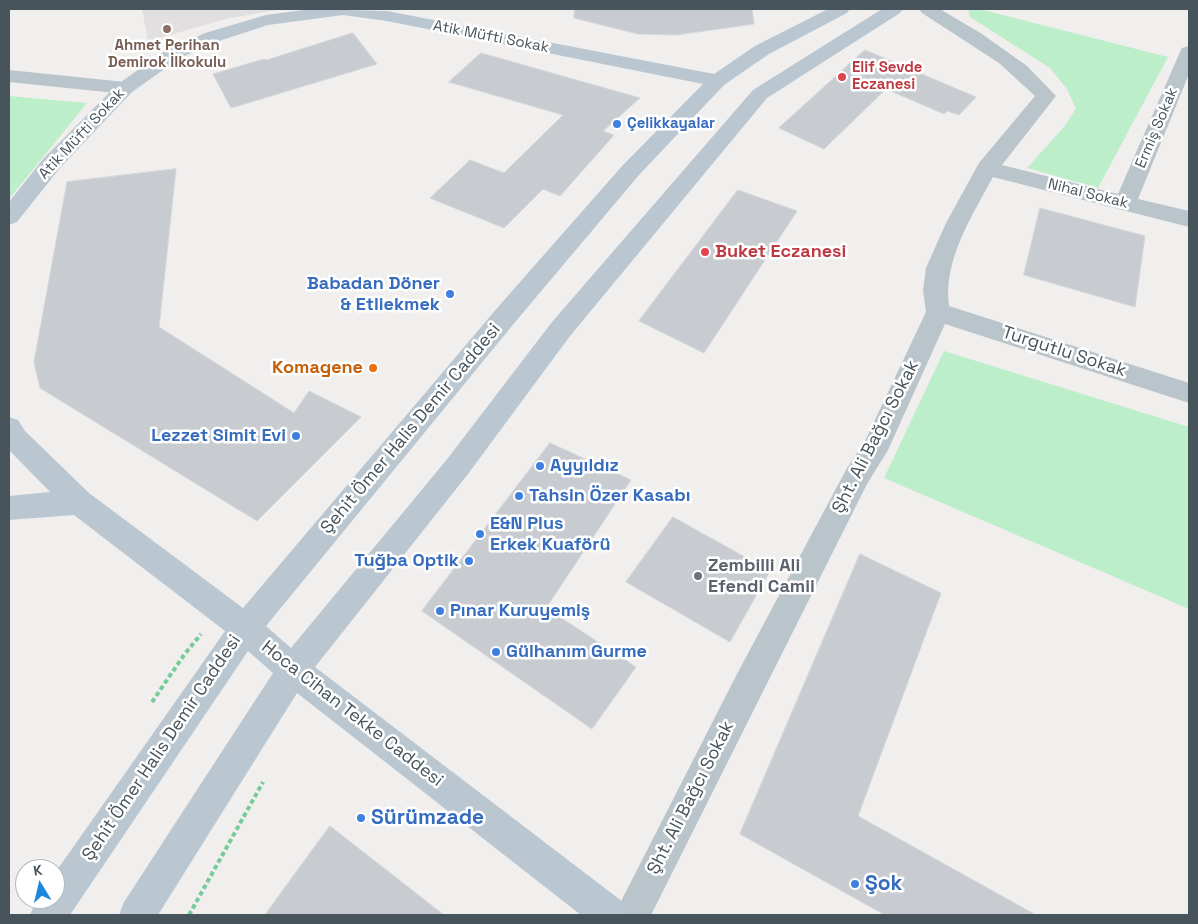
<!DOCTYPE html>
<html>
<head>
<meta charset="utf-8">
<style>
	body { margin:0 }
	#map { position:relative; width:1198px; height:924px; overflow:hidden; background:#f1eeee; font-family:"Space Grotesk",sans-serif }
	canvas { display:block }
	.frame { position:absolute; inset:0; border:10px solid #47545b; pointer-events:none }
	.north { position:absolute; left:15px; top:859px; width:50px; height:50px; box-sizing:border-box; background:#fff; border:1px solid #b5bbbd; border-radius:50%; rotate:351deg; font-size:14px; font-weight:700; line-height:20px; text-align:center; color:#47545b }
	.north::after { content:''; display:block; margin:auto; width:18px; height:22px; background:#1c88dc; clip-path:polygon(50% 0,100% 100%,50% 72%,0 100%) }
</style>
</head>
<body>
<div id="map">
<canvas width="1198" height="924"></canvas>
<div class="frame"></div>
<div class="north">K</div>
</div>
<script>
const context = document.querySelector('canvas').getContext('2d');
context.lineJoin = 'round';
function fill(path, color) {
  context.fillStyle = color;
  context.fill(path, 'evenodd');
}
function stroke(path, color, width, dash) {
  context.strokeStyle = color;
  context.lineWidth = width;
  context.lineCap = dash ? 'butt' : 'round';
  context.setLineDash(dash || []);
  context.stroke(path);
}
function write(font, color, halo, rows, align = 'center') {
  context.font = font + ' "Space Grotesk",sans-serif';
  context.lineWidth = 5;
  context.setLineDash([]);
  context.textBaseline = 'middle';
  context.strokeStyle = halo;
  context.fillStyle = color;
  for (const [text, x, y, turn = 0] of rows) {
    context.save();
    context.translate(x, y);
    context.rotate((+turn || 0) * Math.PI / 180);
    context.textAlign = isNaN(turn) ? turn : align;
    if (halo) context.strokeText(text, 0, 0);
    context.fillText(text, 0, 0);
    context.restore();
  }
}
fill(new Path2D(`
	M142,9h141l-53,9 -82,23z`), '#e2dfe0');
fill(new Path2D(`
	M968,9h11l189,48 -70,131 -71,-20 37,-41 12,-18 -9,-20 -17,-21 -80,-51z
	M9,96l78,7 -78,96z
	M944,351l245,76v182l-305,-131z`), '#bdeeca');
const building = new Path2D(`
	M575,9h177l2,15 -78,11 -38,-1 -64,-16z
	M353,33l24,31 -146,44 -18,-34 51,-15 2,1z
	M865,50l111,47 -17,18 -12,-4 -3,3 -58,-25 -62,60 -45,-21z
	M481,53l159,45 -37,33 11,4 -54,61 -17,-7 -39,39 -74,-30 40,-38 34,13 59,-58 -114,-33z
	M176,169l-17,158 135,86 15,-22 52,26 -104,104 -217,-133 -6,-26 33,-180z
	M738,190l59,21 -93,142 -65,-32z
	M1040,208l105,28 -10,71 -111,-32z
	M550,443l81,37 -85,128 90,59 -44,62 -170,-118z
	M673,517l97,54 -40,71 -104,-60z
	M860,554l81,39 -83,223 178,99h-151l-145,-81z
	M330,826l114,89h-179z`);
fill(building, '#c8ccd1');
stroke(building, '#d2d5d9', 1);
stroke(new Path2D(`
	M152,702l32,-47 17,-21
	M189,915l74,-133`), '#76cb96', 4, [4.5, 3]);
fill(new Path2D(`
	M919,9h21l42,25 45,32 29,30 -54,69 116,29 62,-142 2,-4 7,-2v28l-51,125 51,12v16l-196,-50c-21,39 -50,83 -44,129l240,77v20l-244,-79 -57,126 -21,34 -216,431h-37l123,-241 110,-206 17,-25 62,-131 -3,-22 3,-22 20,-45 33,-60 56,-67 -36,-33 -77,-50z
	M9,70l116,12 7,2 3,4 -3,4 -7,2 -116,-12z`), '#bac4cb');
fill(new Path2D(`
	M311,9l76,2 327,63 41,-28 73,-37h22l-3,4 -78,41 -45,31 -85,90 -123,146 -250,305 25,22 157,-190 104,-136 201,-232 129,-81h21l-3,4 -133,85 -197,238 -102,138 -153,193 308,235 5,13h-47l-284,-222 -139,222h-39l5,-13 149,-229 -25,-22 -178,264h-40l7,-16h18v-26l170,-242 -151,-116 -65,5v-24l41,-4 -41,-42v-33l9,3 7,11 64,62 154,115 255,-301 125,-142 80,-81 -316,-63 -44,-6 -75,10 -49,16 -39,17 -48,34 -72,76 -43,54 -8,3v-23l35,-44 74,-74 48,-34 39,-17 61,-18z`), '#bac7d0');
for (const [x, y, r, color] of [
	[167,29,5,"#8d6e63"],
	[842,77,5,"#e0444e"],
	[617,124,5,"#3f7fe0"],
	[705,252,5,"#e0444e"],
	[450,294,5,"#3f7fe0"],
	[373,368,5,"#e8710a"],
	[296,436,5,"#3f7fe0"],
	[540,466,5,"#3f7fe0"],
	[519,496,5,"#3f7fe0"],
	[480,534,5,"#3f7fe0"],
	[469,561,5,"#3f7fe0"],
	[698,576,5,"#6b7280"],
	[440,611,5,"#3f7fe0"],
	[496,652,5,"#3f7fe0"],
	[361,818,5,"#3f7fe0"],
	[855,884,5,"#3f7fe0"]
]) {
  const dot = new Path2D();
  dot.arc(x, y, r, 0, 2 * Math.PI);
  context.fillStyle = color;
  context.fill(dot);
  stroke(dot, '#fff', 2);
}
write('15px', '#47545b', '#fff', [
	["Atik Müfti Sokak",491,37,11],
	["Ermiş Sokak",1157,128,-67],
	["Atik Müfti Sokak",82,134,-47],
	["Nihal Sokak",1088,194,14]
]);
write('bold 15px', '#785e54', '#fff', [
	["Ahmet Perihan",167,46],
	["Demirok İlkokulu",167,63]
]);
write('bold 15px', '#be3a42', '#fff', [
	["Elif Sevde",852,68],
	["Eczanesi",852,85]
], 'left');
write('bold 15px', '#366cbe', '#fff', [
	["Çelikkayalar",627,124]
], 'left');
write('bold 18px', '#be3a42', '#fff', [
	["Buket Eczanesi",715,252]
], 'left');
write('bold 18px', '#366cbe', '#fff', [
	["Babadan Döner",440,284,"right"],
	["& Etliekmek",440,305,"right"],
	["Lezzet Simit Evi",286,436,"right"],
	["Ayyıldız",550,466],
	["Tahsin Özer Kasabı",529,496],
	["E&N Plus",490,524],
	["Erkek Kuaförü",490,545],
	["Tuğba Optik",459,561,"right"],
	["Pınar Kuruyemiş",450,611],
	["Gülhanım Gurme",506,652]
], 'left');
write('18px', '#47545b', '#fff', [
	["Turgutlu Sokak",1064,352,18],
	["Şehit Ömer Halis Demir Caddesi",411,429,-50],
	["Şht. Ali Bağcı Sokak",876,437,-63],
	["Hoca Cihan Tekke Caddesi",352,714,38],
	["Şehit Ömer Halis Demir Caddesi",162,748,-56],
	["Şht. Ali Bağcı Sokak",691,798,-63]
]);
write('bold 18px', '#c56008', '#fff', [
	["Komagene",363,368]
], 'right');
write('bold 18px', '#5b616d', '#fff', [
	["Zembilli Ali",708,566],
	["Efendi Camii",708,587]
], 'left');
write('bold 21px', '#366cbe', '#fff', [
	["Sürümzade",371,818],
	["Şok",865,884]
], 'left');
</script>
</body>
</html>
